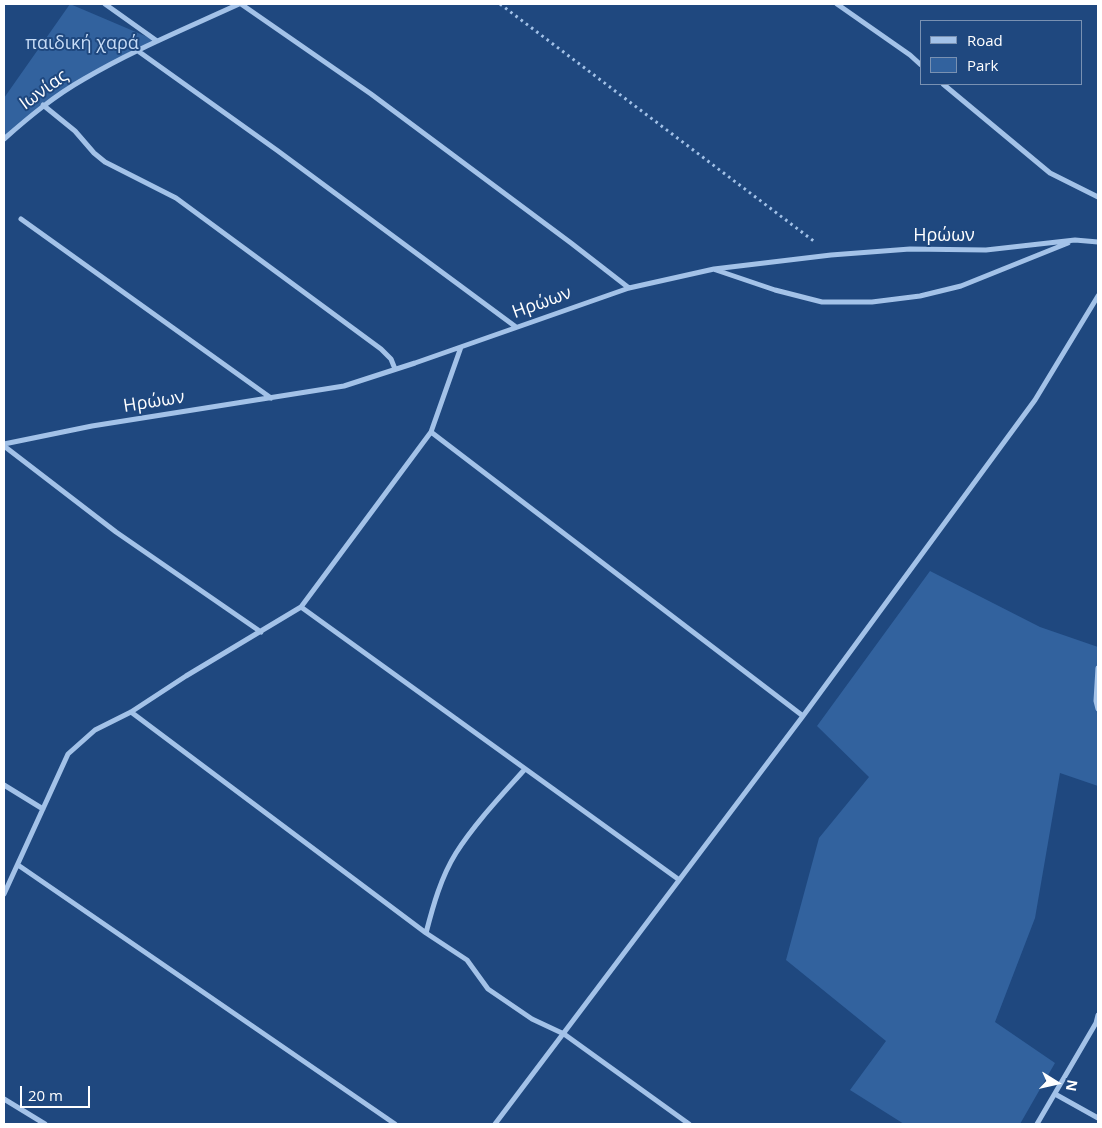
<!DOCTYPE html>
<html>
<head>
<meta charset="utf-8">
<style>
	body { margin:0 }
	#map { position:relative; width:1102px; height:1128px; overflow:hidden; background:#1f487f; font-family:"Open Sans",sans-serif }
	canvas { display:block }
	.frame { position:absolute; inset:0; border:5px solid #fff; pointer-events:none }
	.legend { position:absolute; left:920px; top:20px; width:162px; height:65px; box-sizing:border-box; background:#1f487f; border:1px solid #7991b2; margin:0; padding:6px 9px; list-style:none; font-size:15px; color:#fff }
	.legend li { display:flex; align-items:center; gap:10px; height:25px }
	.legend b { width:25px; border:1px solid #7991b2 }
	.north { position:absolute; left:1032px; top:1058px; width:50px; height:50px; -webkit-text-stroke:4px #1f487f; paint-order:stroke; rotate:100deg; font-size:14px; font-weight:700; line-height:20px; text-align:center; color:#fff }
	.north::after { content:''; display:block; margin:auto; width:18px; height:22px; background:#fff; clip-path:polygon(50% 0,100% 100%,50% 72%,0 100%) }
	.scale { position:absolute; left:20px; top:1086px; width:70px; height:22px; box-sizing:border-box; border:2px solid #fff; border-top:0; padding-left:6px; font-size:15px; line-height:18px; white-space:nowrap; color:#fff; -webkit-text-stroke:4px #1f487f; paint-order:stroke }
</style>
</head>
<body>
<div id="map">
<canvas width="1102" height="1128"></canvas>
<div class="frame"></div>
<ul class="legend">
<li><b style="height:6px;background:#a3c2e8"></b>Road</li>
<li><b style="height:14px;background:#32629e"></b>Park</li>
</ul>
<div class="north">N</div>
<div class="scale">20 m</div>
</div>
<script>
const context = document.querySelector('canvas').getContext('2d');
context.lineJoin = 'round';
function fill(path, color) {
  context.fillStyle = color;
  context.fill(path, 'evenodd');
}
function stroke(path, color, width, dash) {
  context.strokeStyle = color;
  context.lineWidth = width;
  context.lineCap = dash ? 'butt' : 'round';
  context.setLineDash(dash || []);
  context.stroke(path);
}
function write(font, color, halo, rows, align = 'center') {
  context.font = font + ' "Open Sans",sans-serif';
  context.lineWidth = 4;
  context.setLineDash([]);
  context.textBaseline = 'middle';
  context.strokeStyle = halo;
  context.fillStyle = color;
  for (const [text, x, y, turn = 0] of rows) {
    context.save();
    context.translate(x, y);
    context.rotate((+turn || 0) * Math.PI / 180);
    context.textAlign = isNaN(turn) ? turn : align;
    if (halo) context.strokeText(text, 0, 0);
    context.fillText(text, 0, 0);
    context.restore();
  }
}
fill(new Path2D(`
	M70,4l87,37 -74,38 -79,60v-41z
	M930,571l110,56 58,20v139l-38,-13 -25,145 -40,104 60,41 -35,61h-116l-54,-34 36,-49 -100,-81 33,-122 50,-61 -52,-51z`), '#32629e');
stroke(new Path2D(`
	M500,4l315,238`), '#a3c2e8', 3, [2.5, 4]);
stroke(new Path2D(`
	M105,4l52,37
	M241,4l130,90 200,149 58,45
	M837,4l73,51 11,10
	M138,51l140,100 238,176
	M943,84l107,89 48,24
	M43,105l32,26 19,22 11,9 71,36 205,151 10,10 4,10
	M4,139c25,-22 50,-43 80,-60 49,-29 103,-51 155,-75
	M21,219l250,179
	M716,270l59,20 47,12h50l48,-6 41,-10 107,-43
	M431,432l372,284
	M4,444l88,-18 252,-40 71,-23 214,-75 85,-19 117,-14 79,-6 76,1 89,-10 23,2
	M4,446l112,86 145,100
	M301,607l377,272
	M1098,668l-2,33 2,8
	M131,712l295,221 41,27 21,29 44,30 32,15 125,90
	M4,785l39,24
	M18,865l377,259
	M4,894l64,-140 27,-24 36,-18 55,-36 115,-69 130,-175 30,-85
	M426,933c7,-27 15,-56 30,-80 20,-31 45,-57 69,-84
	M1055,1094l43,24
	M4,1099l41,25
	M495,1124l308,-408 232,-316 63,-104
	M1037,1124l59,-101 2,-8`), '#a3c2e8', 5);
write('18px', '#c7dcf6', '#1f487f', [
	["παιδική χαρά",82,44]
]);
write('18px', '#fff', '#1f487f', [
	["Ιωνίας",44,90,-36],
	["Ηρώων",944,236],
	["Ηρώων",542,303,-20],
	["Ηρώων",154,402,-9]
]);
</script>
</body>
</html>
